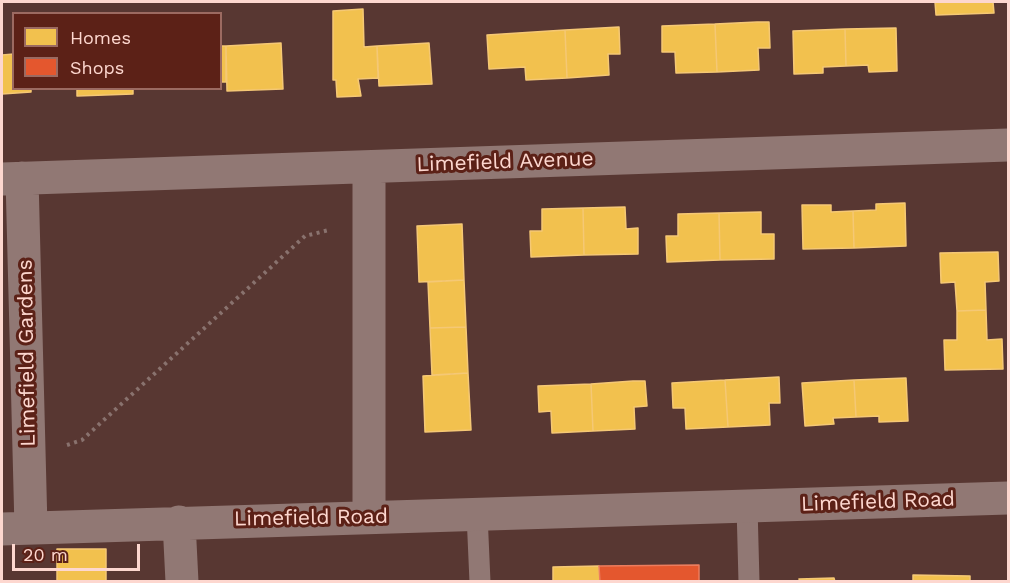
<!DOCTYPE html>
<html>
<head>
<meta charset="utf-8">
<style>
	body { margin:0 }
	#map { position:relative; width:1010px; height:583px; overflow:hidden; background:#583732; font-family:"Work Sans",sans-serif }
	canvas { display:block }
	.frame { position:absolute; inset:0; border:3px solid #fdd7cf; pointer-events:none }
	.legend { position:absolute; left:12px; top:12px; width:210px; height:78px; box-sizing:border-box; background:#5c2117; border:2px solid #9c6a61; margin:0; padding:8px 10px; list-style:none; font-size:18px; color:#fdd7cf }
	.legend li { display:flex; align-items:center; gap:12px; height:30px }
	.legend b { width:30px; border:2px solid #9c6a61 }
	.scale { position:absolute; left:12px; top:544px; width:128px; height:27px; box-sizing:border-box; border:3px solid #fdd7cf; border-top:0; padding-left:8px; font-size:18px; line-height:21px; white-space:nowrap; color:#fdd7cf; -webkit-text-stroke:4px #5c2117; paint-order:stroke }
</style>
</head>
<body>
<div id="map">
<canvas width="1010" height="583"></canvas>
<div class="frame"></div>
<ul class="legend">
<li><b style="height:16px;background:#f2c14e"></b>Homes</li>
<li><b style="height:16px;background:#e4572e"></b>Shops</li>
</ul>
<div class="scale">20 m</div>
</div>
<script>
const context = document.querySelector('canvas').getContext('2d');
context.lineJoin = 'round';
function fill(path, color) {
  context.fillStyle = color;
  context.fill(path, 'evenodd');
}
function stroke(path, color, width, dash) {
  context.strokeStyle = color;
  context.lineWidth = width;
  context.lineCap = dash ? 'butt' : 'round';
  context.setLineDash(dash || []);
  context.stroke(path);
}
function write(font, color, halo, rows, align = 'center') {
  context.font = font + ' "Work Sans",sans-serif';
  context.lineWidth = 6;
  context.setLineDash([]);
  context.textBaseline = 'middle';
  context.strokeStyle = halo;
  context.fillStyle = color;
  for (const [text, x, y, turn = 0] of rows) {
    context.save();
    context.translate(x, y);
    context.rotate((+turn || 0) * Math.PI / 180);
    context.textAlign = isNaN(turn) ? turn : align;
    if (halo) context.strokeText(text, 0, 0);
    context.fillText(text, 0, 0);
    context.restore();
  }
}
const homes = new Path2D(`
	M935,2h58l1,11 -58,2z
	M363,9l1,38 13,-1 1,32 -20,1 3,17 -24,1 -1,-17h-3v-69z
	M757,22h12l1,26h-12l1,22 -42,2 -2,-48z
	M715,24l2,48 -41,1 -1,-21h-13v-26z
	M619,27l1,27h-12l1,21 -42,3 -2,-48z
	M896,28l1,43 -28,1 -1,-7 -22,1 -1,-37z
	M845,29l1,37 -23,1v6l-29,1 -1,-43z
	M565,30l2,48 -41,2 -1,-13 -36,2 -2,-34z
	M281,43l2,46 -56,2 -1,-45z
	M429,43l3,41 -53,2 -2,-40z
	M220,46h6v36h-6z
	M14,54v34h17v4l-29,2v-39z
	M77,88h56v6l-56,2z
	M905,203l1,43 -52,2 -1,-37 23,-1v-6z
	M802,205h29v7l22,-1 1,37 -51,1z
	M625,207l1,22 12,-1v26l-54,1 -1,-47z
	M583,208l1,47 -53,2 -1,-26h12v-22z
	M761,212v22h13v25l-54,1 -1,-47z
	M719,213l1,47 -53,2 -1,-26h12v-22z
	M462,224l2,56 -45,2 -2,-56z
	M998,252l1,29 -14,1 1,28 -29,1 -2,-29 -14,1 -1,-30z
	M464,280l2,47 -36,1 -2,-46z
	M986,310l1,30 15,-1 1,30 -58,1 -1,-30h13v-29z
	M466,327l2,46 -36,2 -2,-47z
	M468,373l3,57 -46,2 -2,-56z
	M779,377l1,26h-11l1,22 -42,2 -3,-47z
	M906,378l2,43 -29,1v-6l-23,1 -2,-37z
	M725,380l3,47 -42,2 -1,-21h-12l-1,-25z
	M854,380l2,37 -23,1 1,6 -29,2 -3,-43z
	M633,381h12l2,25 -13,1 1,22 -42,2 -2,-47z
	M591,384l2,47 -41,2 -1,-22 -12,1 -1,-26z
	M57,549h49v33h-49z
	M599,566l1,16h-47v-15z
	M913,575l57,1v6h-57z
	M834,578l1,4h-35l-1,-3z`);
fill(homes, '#f2c14e');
stroke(homes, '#f5c875', 1.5);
const shops = new Path2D(`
	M699,565v17h-99l-1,-16z`);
fill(shops, '#e4572e');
stroke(shops, '#ec7d5e', 1.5);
stroke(new Path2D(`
	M67,445l15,-5 223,-204 24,-6`), '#89726e', 4, [3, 4.5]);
stroke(new Path2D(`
	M747,506l2,76
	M477,514l3,68`), '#917874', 21);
stroke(new Path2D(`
	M22,178l9,350
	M2,179l1006,-34
	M369,517v-350
	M179,522l3,60
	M2,529l1006,-31`), '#917874', 33);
write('21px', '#fdd7cf', '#5c2117', [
	["Limefield Avenue",505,162,-2],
	["Limefield Gardens",27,353,-91],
	["Limefield Road",878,502,-2],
	["Limefield Road",311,518,-1]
]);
</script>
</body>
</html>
